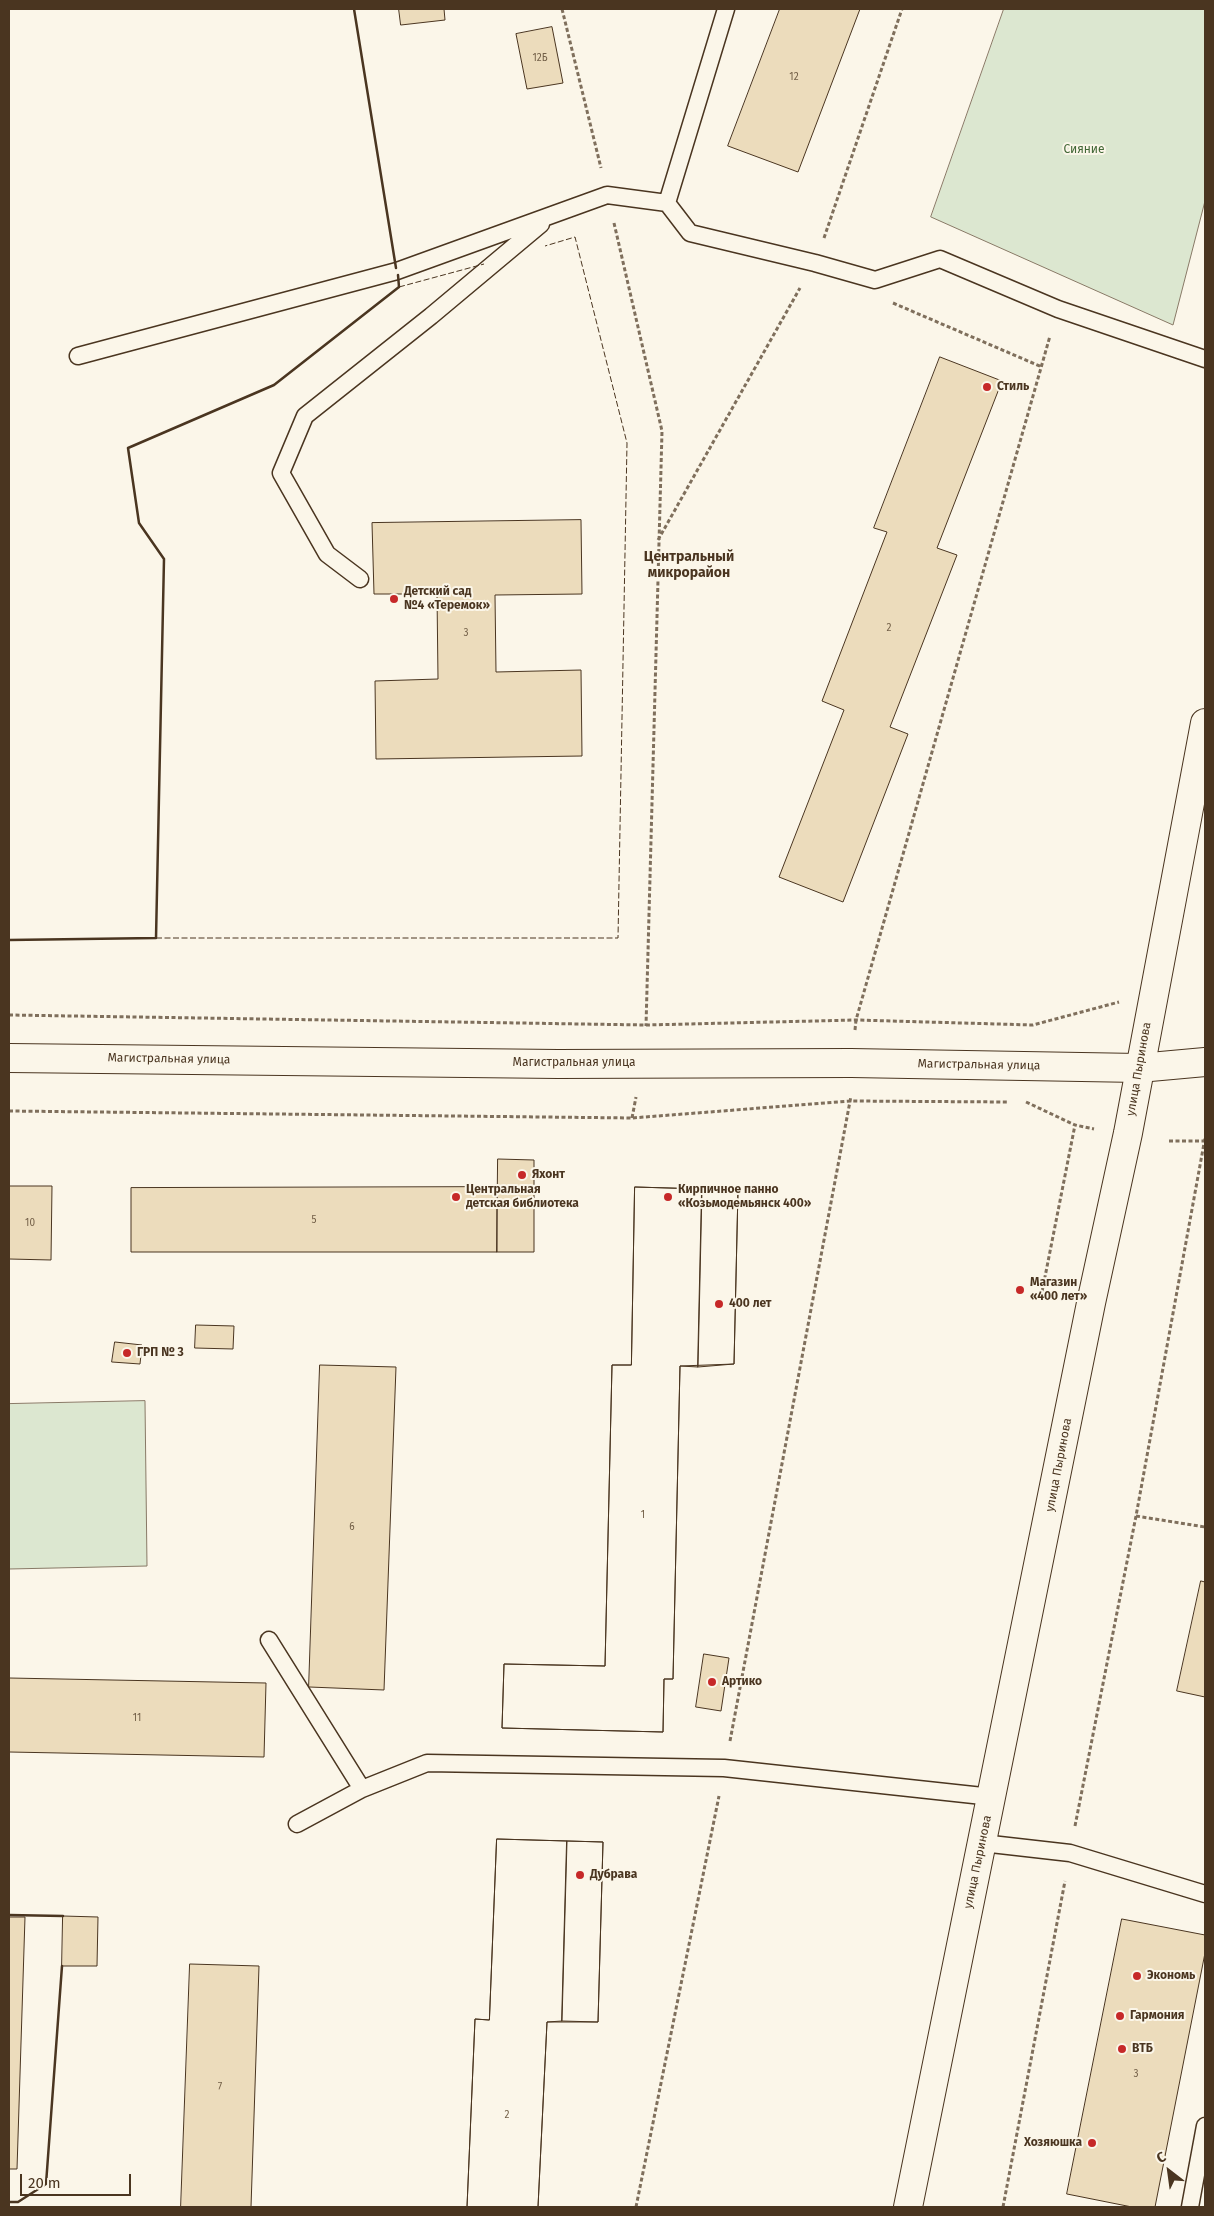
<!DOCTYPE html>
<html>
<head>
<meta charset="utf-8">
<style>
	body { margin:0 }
	#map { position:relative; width:1214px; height:2216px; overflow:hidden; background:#fbf6e9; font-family:"Fira Sans",sans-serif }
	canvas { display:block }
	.frame { position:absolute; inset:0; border:10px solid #4a3520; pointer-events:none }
	.north { position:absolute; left:1144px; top:2146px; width:50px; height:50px; -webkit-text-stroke:4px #fbf6e9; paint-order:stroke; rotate:330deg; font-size:14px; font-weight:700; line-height:20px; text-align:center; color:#4a3520 }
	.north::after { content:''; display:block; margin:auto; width:18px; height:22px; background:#4a3520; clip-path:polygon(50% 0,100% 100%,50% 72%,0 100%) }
	.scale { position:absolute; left:20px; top:2174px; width:111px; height:22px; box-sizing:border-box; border:2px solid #4a3520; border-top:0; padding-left:6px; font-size:15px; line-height:18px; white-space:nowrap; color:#4a3520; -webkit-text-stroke:4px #fbf6e9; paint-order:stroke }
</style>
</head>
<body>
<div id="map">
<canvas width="1214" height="2216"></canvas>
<div class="frame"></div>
<div class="north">С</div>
<div class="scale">20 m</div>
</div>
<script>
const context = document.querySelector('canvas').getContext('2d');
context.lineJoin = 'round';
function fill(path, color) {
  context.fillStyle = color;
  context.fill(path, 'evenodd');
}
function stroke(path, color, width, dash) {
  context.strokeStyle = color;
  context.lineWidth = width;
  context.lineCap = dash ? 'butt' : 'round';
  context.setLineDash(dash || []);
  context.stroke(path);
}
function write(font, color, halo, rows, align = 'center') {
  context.font = font + ' "Fira Sans",sans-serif';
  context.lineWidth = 4;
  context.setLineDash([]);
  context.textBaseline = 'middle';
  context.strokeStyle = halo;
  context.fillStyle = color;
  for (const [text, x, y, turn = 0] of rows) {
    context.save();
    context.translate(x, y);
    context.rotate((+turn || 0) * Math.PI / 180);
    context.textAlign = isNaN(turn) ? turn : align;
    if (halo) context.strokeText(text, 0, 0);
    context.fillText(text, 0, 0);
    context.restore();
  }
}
const green = new Path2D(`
	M1004,9h201v192l-32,124 -242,-108z
	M145,1401l2,165 -138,3v-165z`);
fill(green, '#dce7d0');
stroke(green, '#887966', 1);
const building = new Path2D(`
	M399,9h45l1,11 -44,5z
	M780,9h80l-62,163 -70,-26z
	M552,27l11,56 -36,6 -11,-55z
	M940,357l62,24 -65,167 20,7 -67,172 18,7 -65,168 -64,-25 65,-167 -22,-9 65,-169 -13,-4z
	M581,520l1,74 -87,1 1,77 85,-2 1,86 -206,3 -1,-78 63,-2 -1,-85h-63l-2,-71z
	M498,1159l36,1v92h-37z
	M9,1186h43l-1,74 -42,-1z
	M497,1187v65h-366v-64z
	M635,1187l103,3 -4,174 -54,2 -7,313h-9l-1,53 -161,-4 2,-64 101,2 7,-301h19z
	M635,1187l67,2 -4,178 -18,-1 -7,313h-9l-1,53 -161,-4 2,-64 101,2 7,-301h19z
	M702,1189l36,1 -4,174 -36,3z
	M196,1325l38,1 -1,23 -38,-1z
	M115,1342l27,3 -2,19 -28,-2z
	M320,1365l76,2 -12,323 -75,-3z
	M1201,1581l4,1v115l-28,-6z
	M704,1654l25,4 -8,53 -25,-4z
	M9,1678l257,5 -2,74 -255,-5z
	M497,1839l106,3 -5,180h-51l-9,185h-71l8,-188 14,1z
	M497,1839l70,2 -5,180 -15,1 -9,185h-71l8,-188 14,1z
	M567,1841l36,1 -5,180 -36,-1z
	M63,1916l35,1 -1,49h-35z
	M9,1917h16l-8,252h-8z
	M1122,1919l83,16v18l-50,254h-23l-65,-13z
	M190,1964l69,2 -8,241h-70z`);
fill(building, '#ecdcbc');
stroke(building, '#4a3520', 1);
const service = new Path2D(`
	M667,203l59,-194
	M78,356l319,-85 210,-76 60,8 23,30 125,30 60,17 65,-21 118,50 147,50
	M360,579l-33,-25 -46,-81 24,-57 126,-100 110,-92
	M269,1640l93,149
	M297,1824l65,-35 65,-26 297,5 268,29
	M982,1843l88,10 135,41
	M1190,2207l15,-81`);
const minor = new Path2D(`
	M1139,1068l66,-6`);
const tertiary = new Path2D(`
	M9,1058l549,6 293,-1 288,5`);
const secondary = new Path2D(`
	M908,2207l183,-904 37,-170 77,-410`);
stroke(service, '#4a3520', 19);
stroke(minor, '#4a3520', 30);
stroke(tertiary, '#4a3520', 30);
stroke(secondary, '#4a3520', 30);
stroke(new Path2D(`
	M562,9l39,159
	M614,223l48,208 -16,595
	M824,238l78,-229
	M893,303l149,64
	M658,540l142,-252
	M9,1015l637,10 210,-5 177,5 86,-23
	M855,1030l1,-10 194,-684
	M1026,1102l49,23 19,4
	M9,1111l623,7 219,-17 156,1
	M632,1118l4,-21
	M1169,1141h36
	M1042,1292l33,-167
	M1136,1516l69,11
	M730,1741l121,-645
	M1075,1826l61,-310 69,-378
	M636,2207l83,-411
	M1003,2207l62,-326`), '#7f6f5c', 3, [4, 2.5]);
stroke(service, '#fbf6e9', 16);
stroke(minor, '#fbf6e9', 28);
stroke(tertiary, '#fbf6e9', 28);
stroke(secondary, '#fbf6e9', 28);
stroke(new Path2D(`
	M399,287l85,-23
	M156,938h462l9,-495 -52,-206 -30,9`), '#4a3520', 1, [6, 2.5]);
stroke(new Path2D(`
	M354,9l42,259
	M9,940l147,-2 8,-379 -25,-36 -11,-75 146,-63 125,-98 -1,-12
	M9,1915l54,1
	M9,2202h9l28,-18 16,-218`), '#4a3520', 2.5);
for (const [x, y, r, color] of [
	[987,387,5,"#c62828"],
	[394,599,5,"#c62828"],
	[522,1175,5,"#c62828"],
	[456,1197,5,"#c62828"],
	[668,1197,5,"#c62828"],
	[1020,1290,5,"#c62828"],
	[719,1304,5,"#c62828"],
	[127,1353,5,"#c62828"],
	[712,1682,5,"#c62828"],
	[580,1875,5,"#c62828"],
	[1137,1976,5,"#c62828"],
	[1120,2016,5,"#c62828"],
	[1122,2049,5,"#c62828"],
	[1092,2143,5,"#c62828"]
]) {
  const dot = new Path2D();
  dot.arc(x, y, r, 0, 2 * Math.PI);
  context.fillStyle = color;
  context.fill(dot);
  stroke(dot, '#fbf6e9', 2);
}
write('10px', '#725f47', null, [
	["12Б",540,58],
	["12",794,77],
	["2",889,628],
	["3",466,633],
	["5",314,1220],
	["10",30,1223],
	["1",643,1515],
	["6",352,1527],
	["11",137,1718],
	["3",1136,2074],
	["7",220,2087],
	["2",507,2115]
]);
write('12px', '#436837', '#fbf6e9', [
	["Сияние",1084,150]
]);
write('bold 12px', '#4a3520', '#fbf6e9', [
	["Стиль",997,387],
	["Детский сад",404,592],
	["№4 «Теремок»",404,606],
	["Яхонт",532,1175],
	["Центральная",466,1190],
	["детская библиотека",466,1204],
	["Кирпичное панно",678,1190],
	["«Козьмодемьянск 400»",678,1204],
	["Магазин",1030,1283],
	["«400 лет»",1030,1297],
	["400 лет",729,1304],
	["ГРП № 3",137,1353],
	["Артико",722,1682],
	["Дубрава",590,1875],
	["Экономь",1147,1976],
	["Гармония",1130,2016],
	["ВТБ",1132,2049],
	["Хозяюшка",1082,2143,"right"]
], 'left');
write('12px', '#4a3520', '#fbf6e9', [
	["Магистральная улица",169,1059,1],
	["Магистральная улица",574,1063],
	["Магистральная улица",979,1065,1],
	["улица Пыринова",1139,1069,-80],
	["улица Пыринова",1059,1465,-79],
	["улица Пыринова",978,1862,-78]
]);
write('bold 14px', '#4a3520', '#fbf6e9', [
	["Центральный",689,557],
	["микрорайон",689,573]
]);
</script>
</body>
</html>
